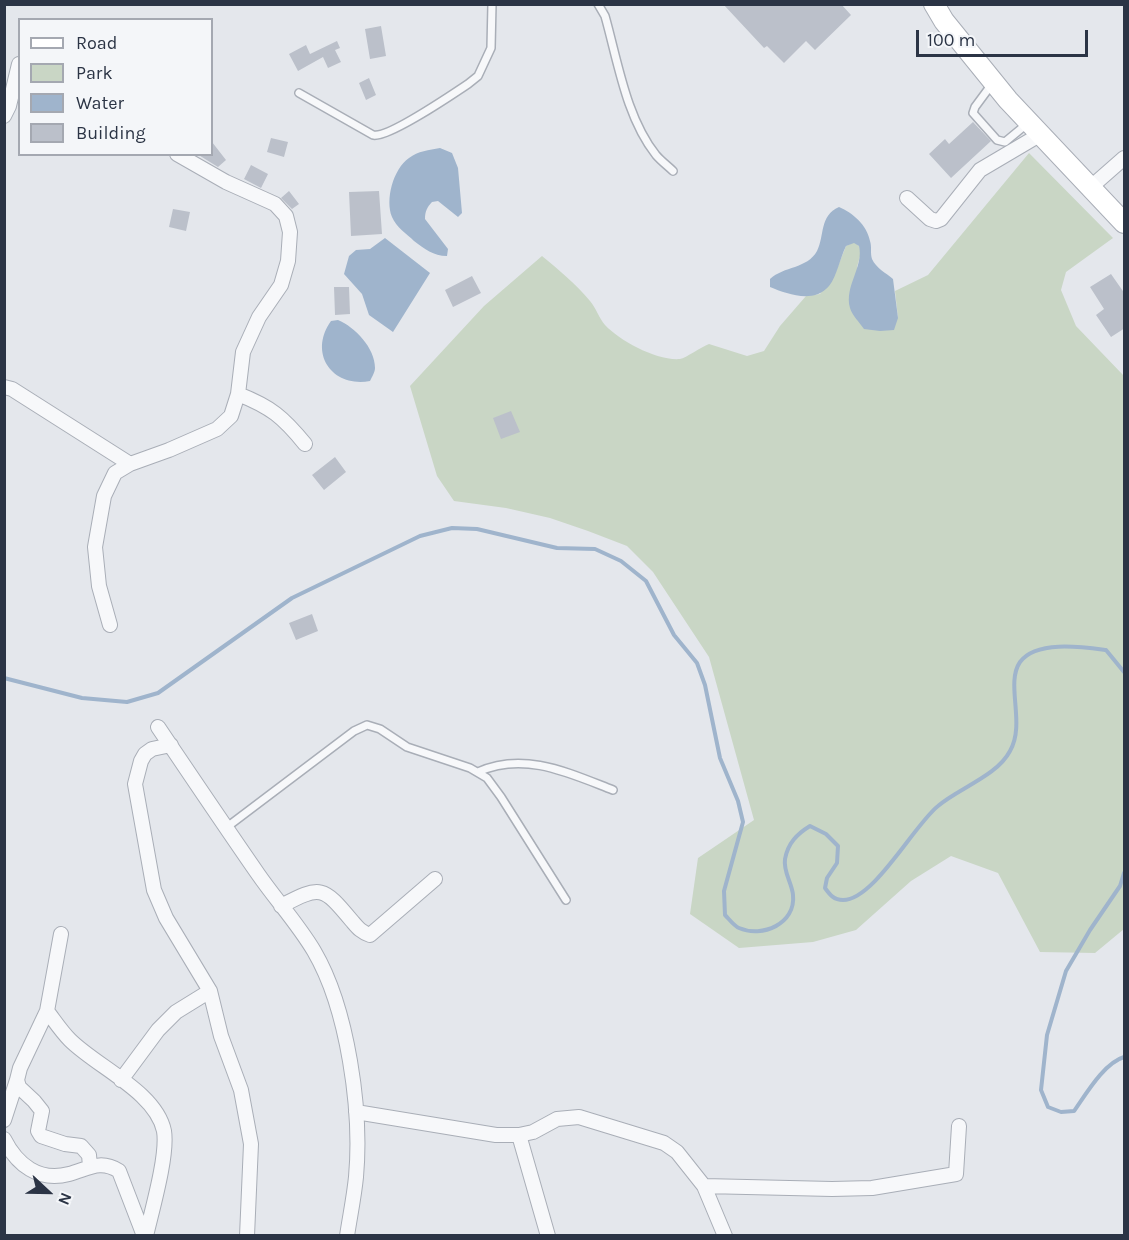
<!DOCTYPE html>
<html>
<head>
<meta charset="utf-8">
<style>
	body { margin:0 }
	#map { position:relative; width:1129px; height:1240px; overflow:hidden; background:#e4e7ec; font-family:Karla,sans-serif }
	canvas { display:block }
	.frame { position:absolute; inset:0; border:6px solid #2b3445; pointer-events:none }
	.legend { position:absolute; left:18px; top:18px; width:195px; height:138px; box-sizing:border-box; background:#f4f6f9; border:2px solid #a4a8b1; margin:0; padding:8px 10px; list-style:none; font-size:18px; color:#2b3445 }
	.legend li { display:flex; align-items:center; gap:12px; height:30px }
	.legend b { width:30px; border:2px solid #a4a8b1 }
	.north { position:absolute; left:18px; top:1162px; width:60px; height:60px; -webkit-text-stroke:4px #f4f6f9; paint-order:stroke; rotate:112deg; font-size:16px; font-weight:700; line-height:24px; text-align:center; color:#2b3445 }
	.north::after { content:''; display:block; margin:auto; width:21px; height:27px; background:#2b3445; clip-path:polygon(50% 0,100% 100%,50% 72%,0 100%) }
	.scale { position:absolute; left:916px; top:30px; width:172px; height:27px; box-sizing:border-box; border:3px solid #2b3445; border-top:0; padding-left:8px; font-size:18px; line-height:21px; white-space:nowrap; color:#2b3445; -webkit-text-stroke:4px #f4f6f9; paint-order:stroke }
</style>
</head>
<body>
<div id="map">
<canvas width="1129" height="1240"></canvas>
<div class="frame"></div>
<ul class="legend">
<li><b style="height:8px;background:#fff"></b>Road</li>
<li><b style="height:16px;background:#c9d6c5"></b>Park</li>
<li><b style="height:16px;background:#9fb4cc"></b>Water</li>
<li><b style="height:16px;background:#bbc0ca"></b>Building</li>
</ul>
<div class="north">N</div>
<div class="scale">100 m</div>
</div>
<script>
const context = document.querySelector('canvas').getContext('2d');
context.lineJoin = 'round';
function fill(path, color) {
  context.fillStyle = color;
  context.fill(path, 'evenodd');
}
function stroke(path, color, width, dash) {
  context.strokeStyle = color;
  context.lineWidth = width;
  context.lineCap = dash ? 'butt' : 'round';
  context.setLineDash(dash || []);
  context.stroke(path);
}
fill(new Path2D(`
	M1029,153l84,85 -47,34 -5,18 15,36 48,50v553l-29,24 -55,-1 -42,-79 -47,-17 -40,25 -55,49 -43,12 -74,6 -49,-34 8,-56 56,-38 -45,-163 -56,-85 -26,-26 -39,-15 -38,-13 -44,-10 -52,-7 -17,-25 -27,-90 74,-80 58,-50c17,14 34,28 48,45 6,7 9,17 15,24 15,16 52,36 75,34 6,-1 21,-12 29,-15l38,12 17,-5 16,-25 26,-30 14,-2 16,-23 10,-25 8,-4 5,4 2,7 -4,14 41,51 -3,-27 33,-16z`), '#c9d6c5');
fill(new Path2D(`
	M440,148l12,5 6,15 4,45 -4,4 -20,-16 -6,1c-5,5 -7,10 -7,17l23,30 -1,7c-14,0 -22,-7 -33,-15 -7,-7 -18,-14 -22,-24 -7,-17 1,-48 17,-59 9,-7 20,-8 31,-10z
	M839,207c14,6 28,18 31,34 2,6 0,12 2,18 4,9 14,14 21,20l5,39 -4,12 -14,1 -16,-2c-4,-6 -12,-14 -14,-21 -6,-22 14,-41 9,-62l-5,-3 -8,3c-6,12 -9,30 -17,40 -15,18 -42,8 -59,1v-8c14,-13 37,-10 47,-28 8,-16 2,-35 22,-44z
	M385,238l45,35 -37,59 -24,-17 -7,-21 -18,-20 5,-18 7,-6 14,-1z
	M338,320c17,7 37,28 37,48 0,4 -3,9 -5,13 -38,7 -62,-28 -39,-60z`), '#9fb4cc');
stroke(new Path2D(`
	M4,678l78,20 45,4 31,-9 134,-95 128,-62 32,-8 25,1 80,19 38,1 26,12 25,20 28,54 23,28 8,22 15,73 18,43 5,21 -19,69 1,24c4,4 9,11 14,13 23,10 57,-4 54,-33 -1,-12 -10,-23 -8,-36 3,-16 12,-25 25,-33l16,8 12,12 -1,17 -10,15 -2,10c5,7 9,12 18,12 31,0 71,-75 95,-94 21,-18 59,-30 72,-55 16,-28 -5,-67 10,-89 16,-22 63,-15 86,-12l18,22
	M1124,873l-4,13 -30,44 -24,41 -19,64 -6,55 7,17 13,5 13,-1c12,-17 30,-48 50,-54`), '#9fb4cc', 4);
fill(new Path2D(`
	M723,4h118l10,11 -36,35 -9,-9 -22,22 -17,-17 -3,2z
	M381,26l5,30 -16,3 -5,-30z
	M337,41l3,7 -5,2 6,12 -13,6 -5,-11 -25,14 -9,-17 17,-9 4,9z
	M369,78l7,17 -10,5 -7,-17z
	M973,122l18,19 -40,37 -22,-24 16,-15 4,5z
	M271,138l17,4 -4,15 -17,-5z
	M212,142l14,18 -8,7 -21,-13h15z
	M251,165l17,9 -7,14 -17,-9z
	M289,191l10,13 -7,5 -11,-11z
	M379,191l3,43 -31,2 -2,-44z
	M173,209l17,3 -4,19 -17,-4z
	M1111,274l14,20v34l-14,9 -15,-22 8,-6 -14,-22z
	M472,276l9,17 -28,14 -8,-17z
	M334,287h15l1,27 -15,1z
	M511,411l9,21 -19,7 -8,-21z
	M335,457l11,15 -22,18 -12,-15z
	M312,614l6,17 -22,9 -7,-17z`), '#bbc0ca');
const service = new Path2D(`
	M598,4l7,12c13,46 21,101 51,139 5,6 12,11 17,16
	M992,84l-17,23 -2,6 24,27 8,2 23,-19
	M299,93l74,42c14,4 80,-41 95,-51l10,-8 13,-28 1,-44
	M478,772c46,-21 91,1 135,18
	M227,827l127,-96 13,-6 13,4 27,18 63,21 17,10 14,19 65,103`);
const minor = new Path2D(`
	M4,116l5,-10 10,-42
	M1091,187l33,-29
	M907,198l23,21 6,2 5,-2 39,-49 61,-36
	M4,387l8,2 118,75
	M238,394c33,13 45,23 67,50
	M110,625l-11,-39 -4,-39 9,-51 11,-23 15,-9 39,-14 48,-21 14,-13 7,-22 5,-42 16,-35 22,-32 7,-24 2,-29 -4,-16 -11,-12 -49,-22 -49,-28
	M158,727c33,49 66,98 100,147 18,26 40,50 56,77 34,58 48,160 42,226 -2,20 -6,39 -9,59
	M171,745l-19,4 -7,5 -4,7 -6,23 19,106 12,28 44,73 11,45 20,54 10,54 -4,92
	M281,906c40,-21 42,-20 71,15 6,7 9,11 18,14l65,-56
	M61,934l-14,77 -27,57 -3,12 2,7 15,14 8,10 -4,20 3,5 24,8 16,2 8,9 1,11
	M47,1011c7,9 14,20 23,29 27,27 86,52 94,91 4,24 -12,79 -18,105
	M121,1080l37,-50 18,-18 34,-21
	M356,1112l140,23h23l14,-3 24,-13 22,-2 85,26 13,9 27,34 128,3 40,-1 84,-14 3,-48
	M4,1120l13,-40
	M519,1135l29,101
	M4,1139c13,26 35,43 65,35 19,-5 31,-15 50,-3l25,65
	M704,1186l21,50`);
const secondary = new Path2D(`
	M934,4l10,17 64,79 116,123`);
stroke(service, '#a9aeb7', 10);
stroke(minor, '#a9aeb7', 16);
stroke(secondary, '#a9aeb7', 22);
stroke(service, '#f7f8fa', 7);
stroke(minor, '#f7f8fa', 14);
stroke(secondary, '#fff', 20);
</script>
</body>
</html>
